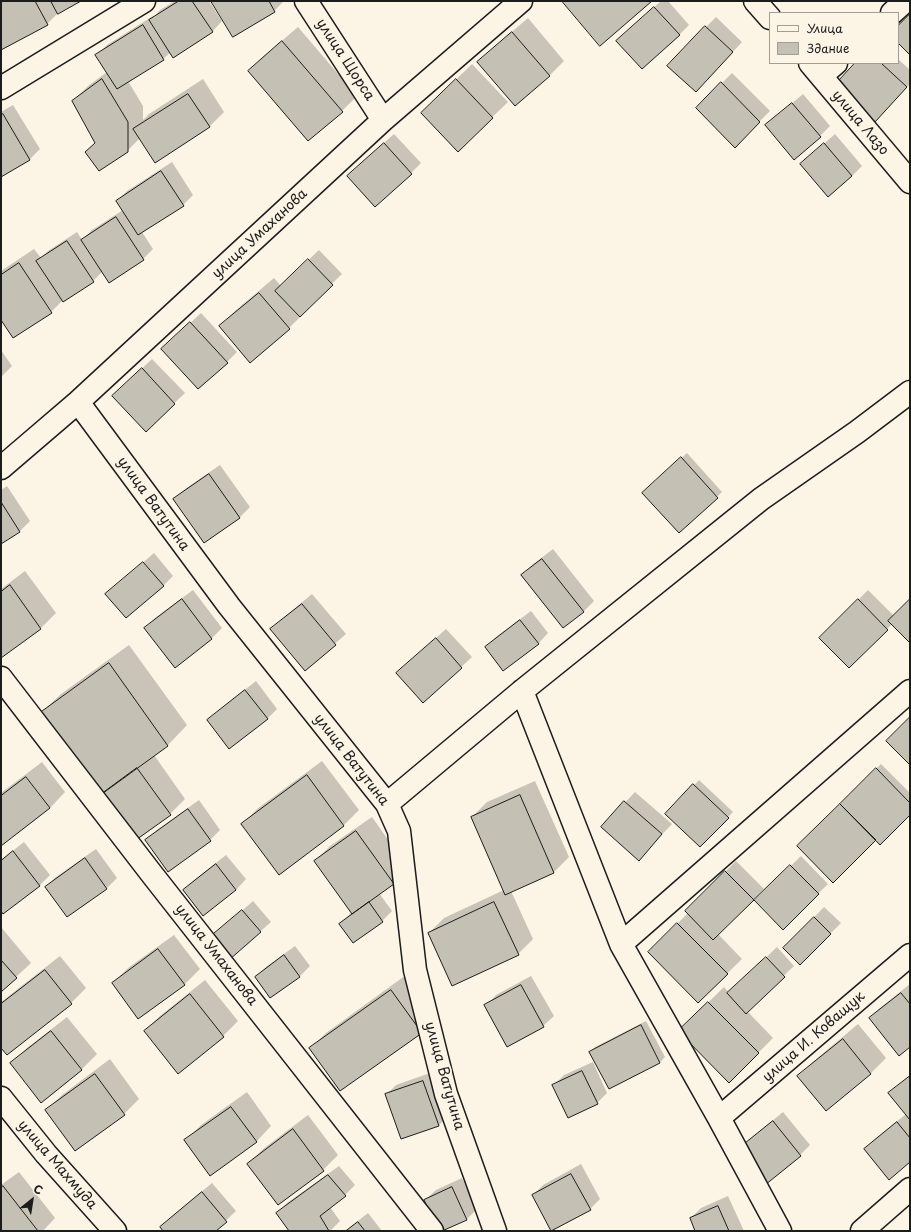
<!DOCTYPE html>
<html>
<head>
<meta charset="utf-8">
<style>
	body { margin:0 }
	#map { position:relative; width:911px; height:1232px; overflow:hidden; background:#fcf5e5; font-family:"Playpen Sans",sans-serif }
	canvas { display:block }
	.frame { position:absolute; inset:0; border:2px solid #1c1c1c; pointer-events:none }
	.legend { position:absolute; left:769px; top:12px; width:130px; height:52px; box-sizing:border-box; background:#fcf5e5; border:1px solid #a29e95; margin:0; padding:5px 7px; list-style:none; font-size:12px; color:#1c1c1c }
	.legend li { display:flex; align-items:center; gap:8px; height:20px }
	.legend b { width:20px; border:1px solid #a29e95 }
	.north { position:absolute; left:12px; top:1180px; width:40px; height:40px; -webkit-text-stroke:3px #fcf5e5; paint-order:stroke; rotate:30deg; font-size:11px; font-weight:700; line-height:16px; text-align:center; color:#1c1c1c }
	.north::after { content:''; display:block; margin:auto; width:14px; height:18px; background:#1c1c1c; clip-path:polygon(50% 0,100% 100%,50% 72%,0 100%) }
</style>
</head>
<body>
<div id="map">
<canvas width="911" height="1232"></canvas>
<div class="frame"></div>
<ul class="legend">
<li><b style="height:5px;background:#fcf5e5"></b>Улица</li>
<li><b style="height:11px;background:#c4c0b3"></b>Здание</li>
</ul>
<div class="north">С</div>
</div>
<script>
const context = document.querySelector('canvas').getContext('2d');
context.lineJoin = 'round';
function fill(path, color) {
  context.fillStyle = color;
  context.fill(path, 'evenodd');
}
function stroke(path, color, width, dash) {
  context.strokeStyle = color;
  context.lineWidth = width;
  context.lineCap = dash ? 'butt' : 'round';
  context.setLineDash(dash || []);
  context.stroke(path);
}
function write(font, color, halo, rows, align = 'center') {
  context.font = font + ' "Playpen Sans",sans-serif';
  context.lineWidth = 3.5;
  context.setLineDash([]);
  context.textBaseline = 'middle';
  context.strokeStyle = halo;
  context.fillStyle = color;
  for (const [text, x, y, turn = 0] of rows) {
    context.save();
    context.translate(x, y);
    context.rotate((+turn || 0) * Math.PI / 180);
    context.textAlign = isNaN(turn) ? turn : align;
    if (halo) context.strokeText(text, 0, 0);
    context.fillText(text, 0, 0);
    context.restore();
  }
}
fill(new Path2D(`
	M1,1h78l-20,11 -12,12 -46,25z
	M175,1h34l13,20 -10,11 -41,20 -8,7 -35,22 15,25v14l6,-6 54,-35 21,33 -15,15 -69,11 -13,13 -41,1 10,-10 -23,-41 15,-15 19,-14 -10,-17 10,-10 46,-29 1,1 6,-7z
	M212,1h72l-10,10 -41,24z
	M661,1h7l21,24 -10,10 -51,-4z
	M716,17l26,25 -36,39v-54z
	M528,18l36,43 -15,15 -70,-14 15,-15z
	M298,27l59,69 -15,15 -34,29 -59,-69 15,-15z
	M898,59l12,11v14l-35,37 -18,-58h41z
	M472,64l36,38 -50,48 -21,-52z
	M732,73l38,38 -35,35 -38,-38z
	M803,94l27,32 -10,10 -54,-11z
	M13,105l27,44 -10,10 -29,17v-64z
	M394,134l27,29 -10,10 -53,-7z
	M835,134l27,32 -10,10 -51,-12z
	M172,162l21,33 -10,10 -41,27 11,17 -10,10 -33,22 -7,-10 -10,10 -30,19 -12,12 -50,7v-48l33,-22 7,9 7,-7 29,-19 5,8 10,-10 31,-20 -6,-9 10,-10z
	M319,250l23,24 -39,38 1,1 -15,15 -69,-2 15,-15 39,-33 7,8z
	M201,313l36,39 -10,10 -54,-23z
	M1,350l11,16 -11,11z
	M152,359l33,34 -39,37 -23,-44z
	M687,453l35,39 -43,40 -31,-44z
	M220,465l30,42 -10,10 -35,25 -31,-43 11,-10z
	M7,486l23,35 -10,10 -19,12v-53z
	M553,549l41,52 -10,10 -21,16 -41,-51 10,-11z
	M154,553l19,23 -10,10 -56,8z
	M25,571l31,42 -15,15 -40,29v-68z
	M193,590l29,38 -10,10 -37,28 -30,-37 10,-11z
	M868,590l26,26 16,-16v42l-18,-18 -43,43 -29,-29z
	M312,594l34,40 -41,36 -33,-41 10,-10z
	M531,611l17,22 -10,11 -52,3 10,-10z
	M446,629l26,28 -49,45 -15,-39z
	M129,645l58,80 -19,20 -14,10 31,44 -15,15 -129,-101 20,-19z
	M256,681l21,28 -10,10 -58,1 10,-10z
	M322,761l37,49 -15,15 -65,48 -37,-48 15,-16z
	M42,762l23,30 -15,16 -49,37v-52z
	M881,764l29,29v21l-34,25 -78,7z
	M699,780l34,32 -33,34 -34,-32z
	M535,781l34,76 -15,15 -43,19 22,48 -15,15 -89,-21 15,-15 60,-28 -32,-73 15,-15z
	M635,792l37,32 -33,35 -37,-32z
	M199,800l21,30 -10,10h-63l10,-10z
	M372,817l36,51 -15,15 -14,10 13,18 -10,10 -42,3 12,-12 -37,-51 15,-15z
	M24,842l26,33 -10,10 -37,28 -2,-3v-50z
	M96,849l21,29 -10,10 -40,28 -21,-29 10,-10z
	M226,855l20,24 -10,11 -33,25 -19,-24 10,-11z
	M801,856l27,28 -45,44 -27,-28z
	M736,861l28,28 -46,45 24,25 -44,43 -49,-50 39,-39 -2,-2z
	M253,901l18,21 -41,36 -18,-21z
	M824,907l17,16 -41,41 -16,-16z
	M1,927l30,36 -30,28z
	M174,935l26,34 -16,16 -71,-2 15,-15z
	M295,946l15,20 -10,10 -29,21 -15,-20 10,-10z
	M777,947l17,19 -47,45 26,27 -44,44 -50,-51 45,-44 5,6z
	M60,956l26,32 -15,15 -70,43v-44z
	M406,975l15,57 -110,16 15,-15z
	M531,976l23,40 -11,10 -35,19 -22,-39 10,-11z
	M205,980l33,41 -15,15 -78,-5 15,-15z
	M910,984v62l-40,-28 10,-10z
	M67,1017l30,37 -15,15 -40,32 -30,-37 15,-16z
	M646,1021l19,36 -5,5 -51,26 -18,-36 4,-5z
	M858,1024l28,34 -15,15 -45,36 -27,-33 15,-15z
	M110,1059l29,40 -15,15 -48,35 -29,-39 15,-15z
	M593,1062l14,31 -10,10 -43,-18 10,-10z
	M433,1072l16,43 -10,10 -37,13 -16,-43 10,-10z
	M910,1075v86l-45,-12 10,-10 31,-25 -17,-20z
	M247,1092l24,34 -15,16 -70,-2 15,-15z
	M783,1112l27,33 -10,10 -61,-4 10,-11z
	M308,1115l30,40 -15,15 -44,34 -31,-40 15,-15z
	M581,1164l19,35 -10,10 -57,-14 10,-10z
	M339,1166l16,19 -10,10 -15,12 10,14 -10,10h-40l-13,-17 10,-11z
	M19,1172l36,46 -12,13h-42v-46z
	M462,1178l15,31 -10,10 -27,12 -15,-31 11,-10z
	M212,1183l24,28 -21,20h-51l-3,-4 10,-10z
	M728,1196l16,35h-48l-5,-13 10,-10z
	M368,1213l14,18h-37z`), '#0003');
const building = new Path2D(`
	M1,1h34l13,24 -47,25z
	M51,1h30l-23,13z
	M179,1h13l21,31 -40,26 -24,-38z
	M211,1h58l6,11 -42,25z
	M562,1h90l-52,45z
	M654,7l26,28 -38,34 -26,-28z
	M910,14v41l-12,-12v-17z
	M143,25l21,35 -47,29 -22,-34z
	M705,26l28,26 -37,40 -29,-26z
	M512,32l38,44 -35,30 -38,-44z
	M282,41l61,71 -35,29 -60,-70z
	M855,63h26l26,24 -32,35 -40,-37z
	M102,79l26,43v30l-29,19 -14,-19 10,-9 -23,-42z
	M456,79l37,39 -35,34 -37,-39z
	M721,82l39,40 -25,26 -39,-40z
	M188,94l22,33 -55,36 -22,-34z
	M792,103l29,34 -27,23 -29,-35z
	M3,114l27,46 -29,17v-62z
	M384,143l28,31 -37,33 -28,-31z
	M824,143l28,33 -24,21 -28,-33z
	M161,171l23,35 -46,29 -22,-34z
	M116,217l28,43 -35,23 -28,-43z
	M67,241l27,41 -31,20 -27,-41z
	M308,259l25,26 -33,32 -25,-26z
	M19,263l33,50 -39,25 -12,-18v-45z
	M259,293l31,36 -40,34 -31,-37z
	M190,322l38,41 -30,26 -37,-40z
	M142,368l33,36 -29,28 -34,-36z
	M681,457l37,41 -39,35 -37,-40z
	M209,474l31,44 -36,25 -31,-44z
	M1,502l19,30 -19,12z
	M542,559l42,53 -21,16 -42,-53z
	M143,562l21,24 -38,32 -21,-24z
	M10,585l31,44 -40,29v-66z
	M182,599l30,40 -37,29 -31,-40z
	M858,599l30,31 -39,38 -30,-30z
	M910,599v44l-22,-22z
	M302,604l34,41 -31,26 -35,-42z
	M520,620l19,24 -36,27 -18,-24z
	M436,638l26,30 -39,35 -27,-30z
	M109,663l59,83 -69,50 -59,-83z
	M245,690l23,29 -39,30 -22,-29z
	M910,717v48l-24,-24z
	M137,768l34,47 -38,27 -34,-46z
	M876,768l34,35v12l-30,30 -40,-41z
	M307,775l37,51 -65,49 -38,-51z
	M26,777l24,31 -49,38v-50z
	M693,784l36,34 -29,29 -35,-33z
	M520,795l34,78 -49,22 -34,-78z
	M624,801l38,33 -23,27 -38,-34z
	M840,804l36,36 -43,43 -36,-37z
	M188,809l23,32 -43,31 -23,-32z
	M356,831l38,53 -42,30 -38,-53z
	M13,851l27,35 -37,28 -2,-3v-50z
	M85,858l22,31 -40,28 -22,-30z
	M216,864l20,26 -33,26 -20,-26z
	M790,865l29,29 -36,36 -29,-30z
	M725,871l29,29 -41,40 -28,-29z
	M369,902l14,20 -30,21 -14,-19z
	M494,902l25,53 -67,31 -24,-53z
	M242,910l19,22 -32,28 -19,-23z
	M814,917l17,17 -31,31 -17,-17z
	M677,923l51,51 -30,29 -50,-51z
	M158,949l27,36 -47,34 -26,-36z
	M284,955l16,22 -30,21 -15,-21z
	M766,957l19,20 -39,37 -19,-21z
	M1,960l16,18 -16,14z
	M45,970l27,34 -65,51 -6,-7v-44z
	M521,985l23,42 -37,20 -23,-42z
	M391,990l31,43 -82,58 -31,-43z
	M901,993l9,11v43l-11,9 -30,-38z
	M190,994l34,43 -46,37 -34,-43z
	M708,1002l51,51 -30,30 -51,-52z
	M641,1025l19,38 -51,26 -20,-37z
	M51,1031l31,39 -41,33 -31,-40z
	M843,1039l28,35 -45,37 -29,-35z
	M582,1071l16,33 -30,14 -16,-33z
	M95,1074l30,41 -50,36 -30,-41z
	M910,1076v44l-22,-27z
	M423,1081l16,45 -38,13 -16,-45z
	M231,1107l26,35 -47,34 -26,-36z
	M773,1121l28,35 -36,29 -28,-35z
	M897,1122l13,16v24l-21,18 -25,-31z
	M293,1129l31,42 -46,34 -31,-41z
	M571,1174l20,36 -40,21 -19,-36z
	M328,1175l18,21 -26,20 9,15h-40l-13,-18z
	M3,1186l35,45h-37v-43z
	M452,1187l15,33 -25,11h-3l-15,-31z
	M202,1192l25,30 -11,9h-53l-3,-4z
	M718,1206l11,25h-34l-5,-13z
	M358,1222l7,9h-19z`);
fill(building, '#c4c0b3');
stroke(building, '#1c1c1c', 1);
const minor = new Path2D(`
	M306,1l77,119
	M755,1l15,17
	M892,13l13,-12
	M810,63l100,119
	M821,76l15,-13
	M1,88l143,-87
	M78,402l151,204 158,198 12,27 16,139 31,124 49,137
	M1,468l77,-66 305,-282 138,-119
	M1,678l150,195 281,358
	M522,691l99,253 98,174 61,113
	M387,804l135,-113 239,-192 96,-67 53,-40
	M621,944l289,-253
	M1,1098l45,56 69,77
	M719,1118l191,-163
	M862,1231l48,-42`);
stroke(minor, '#1c1c1c', 25);
stroke(minor, '#fcf5e5', 22);
write('14px', '#1c1c1c', '#fcf5e5', [
	["улица Щорса",345,60,57],
	["улица Лазо",860,123,50],
	["улица Умаханова",260,234,-43],
	["улица Ватутина",153,504,54],
	["улица Ватутина",351,760,52],
	["улица Умаханова",216,955,52],
	["улица И. Коващук",814,1037,-41],
	["улица Ватутина",444,1076,74],
	["улица Махмуда",57,1165,49]
]);
</script>
</body>
</html>
